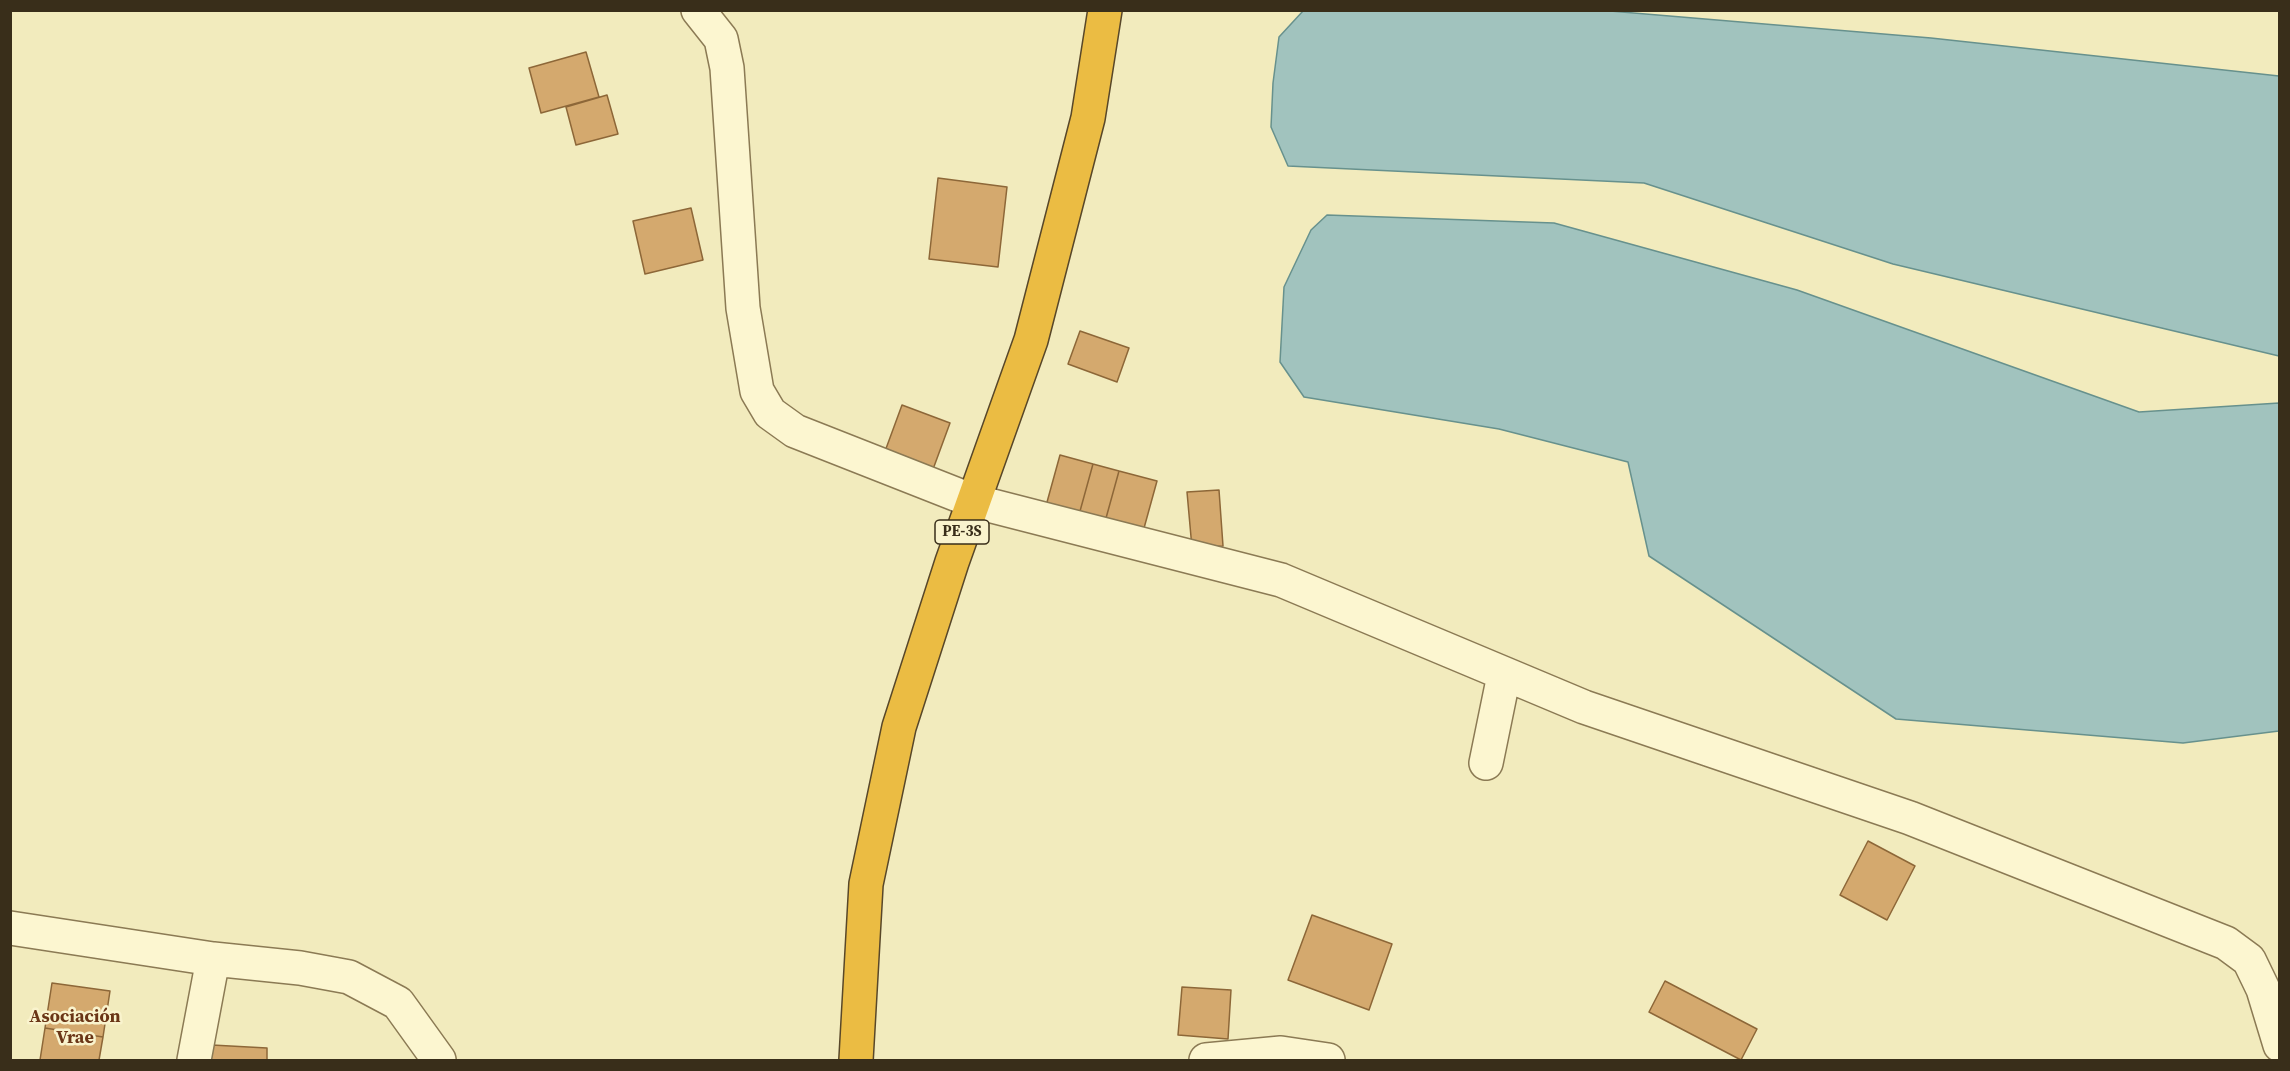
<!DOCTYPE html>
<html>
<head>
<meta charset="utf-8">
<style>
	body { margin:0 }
	#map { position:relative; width:2290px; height:1071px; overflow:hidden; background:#f2ebbd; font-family:"Source Serif 4",serif }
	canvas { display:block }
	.frame { position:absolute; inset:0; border:12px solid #392e1a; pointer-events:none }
</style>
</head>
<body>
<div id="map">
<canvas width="2290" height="1071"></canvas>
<div class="frame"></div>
</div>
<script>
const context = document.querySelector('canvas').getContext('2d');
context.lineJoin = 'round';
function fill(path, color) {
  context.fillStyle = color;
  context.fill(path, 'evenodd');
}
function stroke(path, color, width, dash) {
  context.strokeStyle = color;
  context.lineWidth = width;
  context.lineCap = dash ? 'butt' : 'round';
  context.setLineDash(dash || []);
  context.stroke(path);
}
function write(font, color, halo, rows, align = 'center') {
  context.font = font + ' "Source Serif 4",serif';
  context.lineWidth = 5;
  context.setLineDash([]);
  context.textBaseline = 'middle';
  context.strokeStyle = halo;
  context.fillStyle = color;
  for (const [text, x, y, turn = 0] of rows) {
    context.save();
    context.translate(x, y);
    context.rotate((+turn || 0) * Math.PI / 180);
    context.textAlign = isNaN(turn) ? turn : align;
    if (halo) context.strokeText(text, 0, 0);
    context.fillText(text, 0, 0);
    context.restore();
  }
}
const water = new Path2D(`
	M1303,11h307l321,27 348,38v280l-386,-92 -249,-81 -356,-17 -17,-39 2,-44 6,-46z
	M1327,215l227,8 243,67 342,122 140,-9v328l-96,12 -287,-24 -247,-163 -21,-94 -129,-33 -195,-32 -24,-35 4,-75 27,-57z`);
fill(water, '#a1c3be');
stroke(water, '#67918d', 1.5);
const building = new Path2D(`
	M586,52l13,45 -58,16 -12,-45z
	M607,95l11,39 -42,11 -10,-38z
	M938,178l69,9 -9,80 -69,-8z
	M691,208l12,52 -58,14 -12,-53z
	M1080,331l49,17 -12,34 -49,-18z
	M902,405l48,18 -18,49 -48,-18z
	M1060,455l33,9 -16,58 -33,-9z
	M1093,464l26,7 -16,58 -26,-7z
	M1119,471l38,10 -16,58 -38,-10z
	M1219,490l4,56 -31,2 -5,-56z
	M1868,841l47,25 -28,54 -47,-25z
	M1312,915l80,29 -23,66 -81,-30z
	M1665,981l92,48 -16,31 -92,-48z
	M52,983l58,8 -7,46 -58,-9z
	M1182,987l49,3 -3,49 -50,-4z
	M45,1028l58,9 -4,23h-59z
	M212,1045l55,3v12h-56z`);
fill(building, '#d4a96e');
stroke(building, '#8d6738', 1.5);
const minor = new Path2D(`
	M698,10l23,29 6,29 16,240 14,83 13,22 25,18 178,70 308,79 303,127 326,111 316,125 23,17 14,29 17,56
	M1486,763l18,-88
	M10,928l203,31 87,9 49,9 49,26 41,57
	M194,1060l19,-101
	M1206,1060l75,-7 47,7`);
const highway = new Path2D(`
	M856,1060l10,-176 33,-157 53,-165 79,-222 57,-222 17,-108`);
stroke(minor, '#8b7a54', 36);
stroke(highway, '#584729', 36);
stroke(minor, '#fcf6d0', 33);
stroke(highway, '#ebbc43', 33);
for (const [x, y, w] of [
	[962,532,54]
]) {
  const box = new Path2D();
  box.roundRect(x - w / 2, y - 12, w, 24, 4.5);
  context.fillStyle = '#f9f3cd';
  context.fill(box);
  stroke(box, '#392e1a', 1.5);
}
write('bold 15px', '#392e1a', null, [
	["PE-3S",962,532]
]);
write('bold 18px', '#6a3516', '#f9f3cd', [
	["Asociación",75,1017],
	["Vrae",75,1038]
]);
</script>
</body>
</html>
